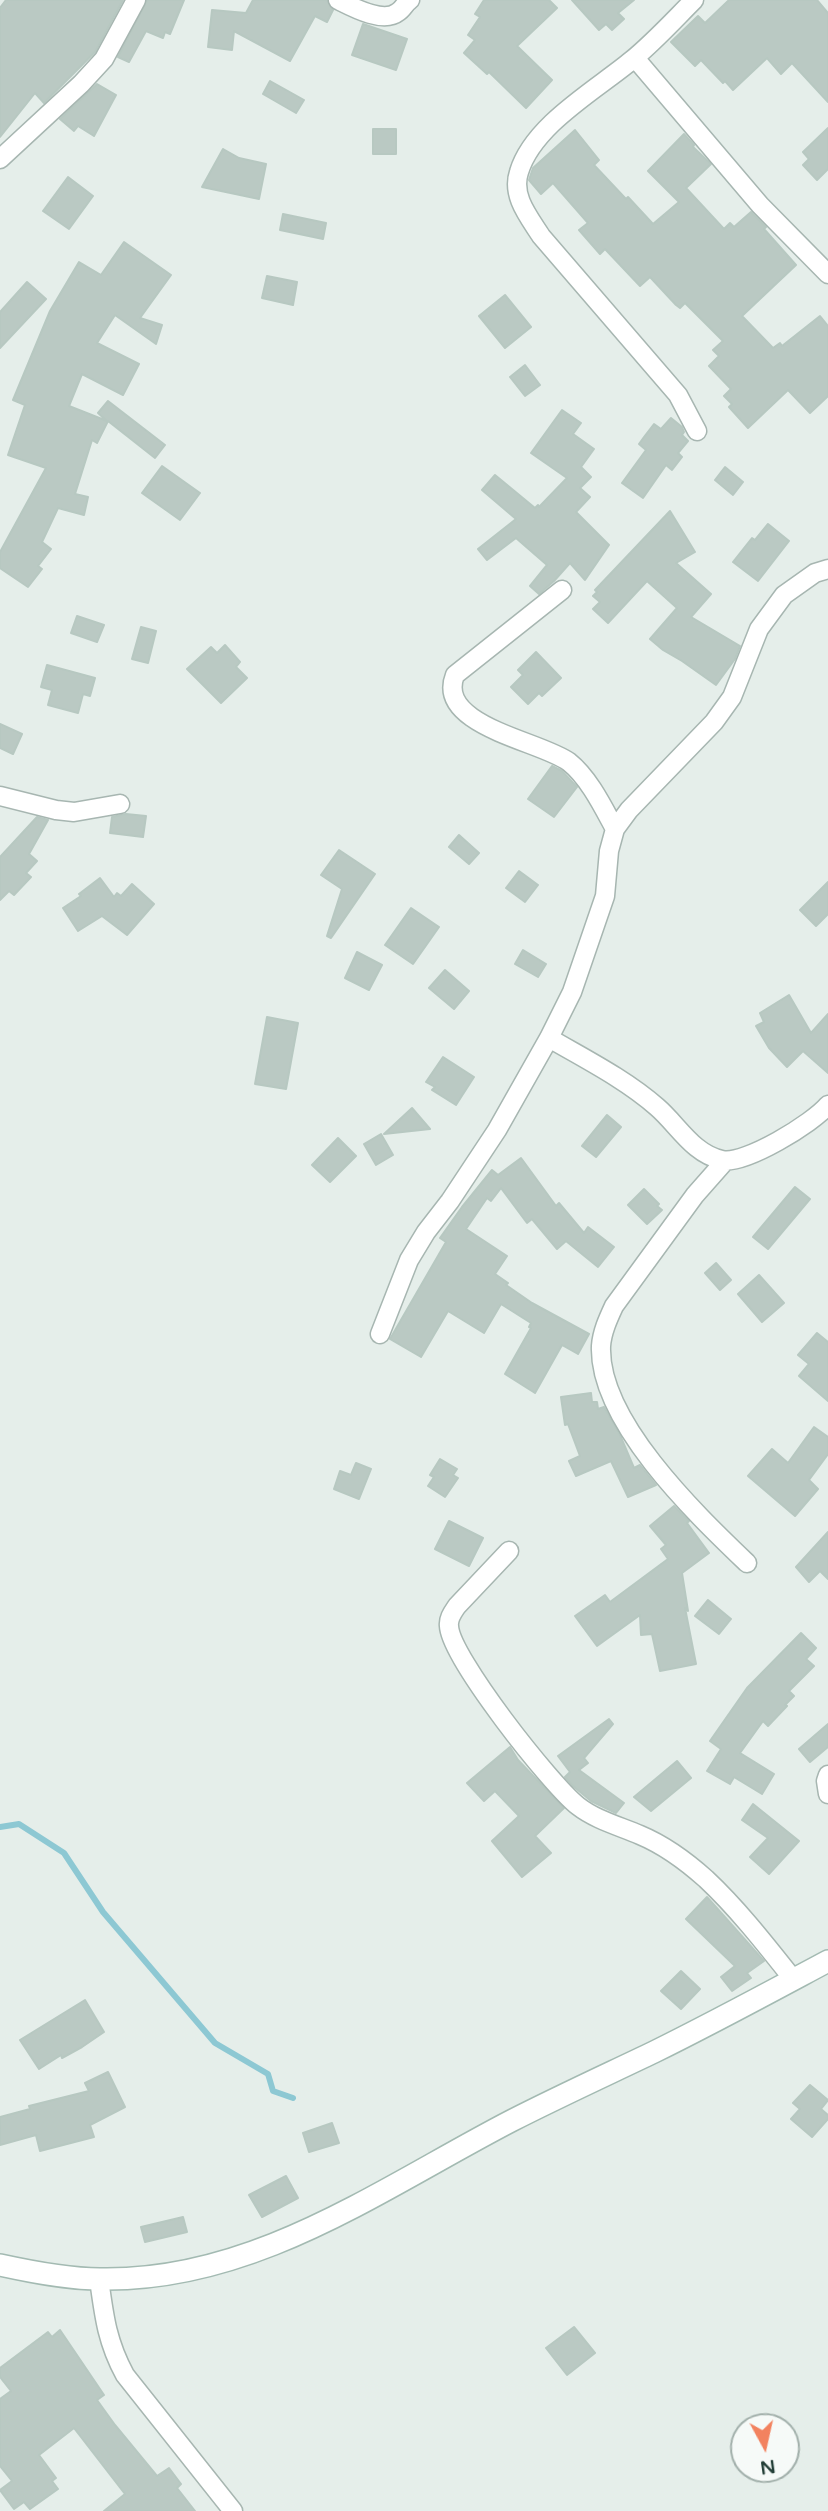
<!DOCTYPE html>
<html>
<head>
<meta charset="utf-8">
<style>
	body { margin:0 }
	#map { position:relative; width:828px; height:2511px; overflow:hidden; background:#e5eeea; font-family:"Varela Round",sans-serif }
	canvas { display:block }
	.north { position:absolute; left:730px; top:2413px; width:70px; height:70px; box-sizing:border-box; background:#f6faf8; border:2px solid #a2b0ab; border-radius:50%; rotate:172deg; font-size:19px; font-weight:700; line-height:28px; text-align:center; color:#244038 }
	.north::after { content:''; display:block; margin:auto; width:24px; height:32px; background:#f2825f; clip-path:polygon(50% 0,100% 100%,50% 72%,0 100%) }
</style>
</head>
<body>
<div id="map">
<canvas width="828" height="2511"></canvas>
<div class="north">N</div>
</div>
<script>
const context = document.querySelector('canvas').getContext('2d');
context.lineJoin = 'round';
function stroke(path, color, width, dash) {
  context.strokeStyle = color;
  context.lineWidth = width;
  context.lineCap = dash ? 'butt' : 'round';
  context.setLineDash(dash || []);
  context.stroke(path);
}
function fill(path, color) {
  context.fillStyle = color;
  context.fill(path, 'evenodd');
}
stroke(new Path2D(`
	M0,1827l19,-3 45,29 39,59 112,131 53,31 5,17 20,7`), '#8dc8d3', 6);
const building = new Path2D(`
	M6,0h117l-28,52 -51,51 -9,-10 -35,44v-129z
	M147,0h37l-14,34 -5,-2 -2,6 -17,-7 -17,31 -11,-5z
	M253,0h74l6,10 -6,12 -12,-6 -25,45 -56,-30 -2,19 -24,-3 4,-37 34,3z
	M484,0h65l8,8 -40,38 35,34 -26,28 -37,-36 -2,2 -23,-21 11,-13 -7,-5 12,-18 -5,-3z
	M572,0h62l-16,13 6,6 -12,11 -6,-6 -7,6z
	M729,0h88l11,13v89l-36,-39 -11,11 -14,-16 -34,32 -8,-9 -2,2 -22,-23 -6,6 -24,-24 27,-26 7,7z
	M363,24l44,15 -11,31 -44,-15z
	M270,81l34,19 -8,13 -33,-19z
	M97,84l19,11 -22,41 -16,-10 -4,5 -14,-12z
	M828,128v41l-11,11 -14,-15 6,-6 -6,-7z
	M373,129h23v25h-23z
	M575,130l24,30 -5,5 32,34 2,-2 25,27 26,-22 -31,-31 36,-37 10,11 -1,2 18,17 -25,24 38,41 6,-6 4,4 17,-15 15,15 -2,2 32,36 -54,51 31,32 7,-5 2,3 38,-30 8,10v70l-18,17 -22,-23 -40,38 -19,-21 3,-3 -8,-8 7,-7 -22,-23 10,-10 -6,-6 10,-9 -38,-38 -5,5 -4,-3 -26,-28 -10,9 -35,-37 -5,5 -21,-24 9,-7 -35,-40 -12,11 -12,-14 4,-12z
	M223,149l16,9 27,6 -7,35 -57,-12z
	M68,177l25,19 -24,33 -26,-18z
	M283,214l43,9 -3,16 -43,-9z
	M124,242l47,33 -31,43 22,7 -6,19 -41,-29 -18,28 42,21 -16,31 -41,-21 -13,32 38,15 -9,-8 10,-12 57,44 -10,13 -47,-37 -11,22 -5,-3 -17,54 13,3 -4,18 -26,-7 -16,34 9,7 -13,17 4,3 -14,18 -28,-19v-16l46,-84 -38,-13 17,-50 -12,-5 37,-89 29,-49 22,13z
	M267,276l30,6 -4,23 -31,-7z
	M27,282l19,17 -46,49v-36z
	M505,295l26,32 -26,21 -26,-32z
	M525,365l15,20 -15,11 -15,-19z
	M562,410l19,13 -8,11 21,15 -13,18 10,10 -11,11 10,9 -14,15 33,33 -24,35 -15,-17 -16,18 -15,13 -9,-8 17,-21 -31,-27 -29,22 -9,-11 38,-30 -34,-29 13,-15 40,33 3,-3 1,2 28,-29 -36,-25z
	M671,418l11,9 2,5 -2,3 6,6 -10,12 4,4 -10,13 -6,-5 -23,33 -21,-15 24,-33 -7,-6 5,-7 10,-13 7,5z
	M162,466l38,27 -20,27 -38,-27z
	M725,467l18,15 -10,13 -18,-15z
	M670,511l25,41 -19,11 35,31 -20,23 49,29 -5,13 -19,26 -34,-24 -19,-11 -13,-11 27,-31 -30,-27 -39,42 -15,-14 7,-7 -7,-6 4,-4 -2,-2z
	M768,524l21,17 -31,40 -25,-19 19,-24 3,2z
	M77,616l27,9 -7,17 -26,-9z
	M141,627l15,4 -8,32 -16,-4z
	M225,645l15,17 -4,5 11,11 -26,25 -34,-34 24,-22 6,6z
	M536,652l25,26 -19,18 -3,-3 -11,11 -17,-17 12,-12 -5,-5z
	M47,665l48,13 -5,18 -7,-2 -5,19 -30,-8 4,-15 -11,-3z
	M0,724l22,10 -9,20 -13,-6z
	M552,766l10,5 15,16 -23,30 -26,-18z
	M126,814l20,2 -3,21 -33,-4 2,-16z
	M37,817l11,3 -19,34 8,7 -11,12 5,4 -17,18 -5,-4 -9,9v-43z
	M459,835l20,18 -10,11 -20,-17z
	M339,850l36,24 -44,64 -4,-2 15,-47 -21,-14z
	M519,871l19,14 -13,17 -19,-14z
	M100,878l14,19 3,-4 4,3 11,-12 22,20 -27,31 -25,-19 -24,15 -15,-23 18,-12 -2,-2z
	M828,882v32l-12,12 -16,-16z
	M411,908l28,19 -26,37 -28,-19z
	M523,950l23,14 -8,13 -23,-13z
	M357,952l25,13 -13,25 -24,-12z
	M445,970l24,21 -15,18 -25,-21z
	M789,995l22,38 17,-19v59l-25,-22 -16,16 -18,-19 -13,-22 8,-4 -4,-9z
	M267,1017l31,6 -12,66 -31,-5z
	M443,1057l31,20 -18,28 -24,-15 3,-3 -9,-5z
	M412,1108l18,21 -46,5z
	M607,1115l14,12 -25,30 -14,-11z
	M381,1134l12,21 -17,10 -12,-21z
	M338,1138l18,18 -26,26 -18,-17z
	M521,1158l35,48 3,-3 25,30 4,-6 26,20 -16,20 -32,-26 -9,8 -25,-30 -5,4 -26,-35 -10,13 -4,-3 -21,31 41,27 -12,18 13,9 -2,2 26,18 57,31 -11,20 -16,-9 -27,48 -30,-19 26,-46 -2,-1 2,-4 -30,-19 -17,29 -36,-22 -27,46 -31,-18 56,-97 -6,-4 22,-31 30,-37 6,5z
	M795,1187l15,12 -42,50 -15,-12z
	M644,1189l15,15 -2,2 5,4 -15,14 -19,-19z
	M716,1263l15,17 -11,10 -15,-17z
	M759,1275l25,28 -22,19 -24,-28z
	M817,1333l11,9v59l-29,-25 10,-12 -11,-9z
	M591,1393l1,9h5l1,7 6,-2 16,28 14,33 6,-3 16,20 -28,12 -17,-36 -35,15 -7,-15 11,-5 -12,-32 -3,1 -4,-28z
	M814,1427l14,10v17l-19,26 9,9 -23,27 -47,-40 24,-27 16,14z
	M440,1459l17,10 -4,6 5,3 -13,19 -17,-11 6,-9 -4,-2z
	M356,1463l15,6 -12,30 -25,-10 6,-18 11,4z
	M674,1506l15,15 -2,2 22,30 -27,20 6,38 -3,-3 11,56 -36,7 -8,-37 -11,1 -1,-20 -43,31 -22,-30 30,-21 5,7 58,-43 -7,-10 5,-4 -16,-19z
	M449,1521l34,17 -14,28 -34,-17z
	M828,1532v47l-8,-8 -11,11 -13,-15z
	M708,1600l23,19 -12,15 -24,-18z
	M801,1633l15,15 -10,11 8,7 -25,25 5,5 -9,9 2,1 -19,20 -5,-5 -23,32 34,21 -12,20 -28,-17 -4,7 -23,-13 14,-22 -11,-8 37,-53z
	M609,1719l4,5 -29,34 4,5 -9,7 45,33 -8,10 -25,-12 -18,-15 -8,-9 5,-5 -12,-16z
	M828,1724v23l-18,15 -11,-13z
	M510,1747l8,13 46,48 -29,28 16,17 -29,24 -30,-36 27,-25 -24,-25 -11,10 -17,-18z
	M677,1761l14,17 -40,33 -17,-14z
	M753,1804l46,37 -30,33 -19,-17 18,-19 -26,-18z
	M707,1897l57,64 -17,12 4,5 -19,13 -11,-14 14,-11 -49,-47z
	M681,1971l19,18 -19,20 -20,-18z
	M85,2000l19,32 -22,15 -20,11 -1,-3 -22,14 -19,-29z
	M108,2072l17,35 -35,18 4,12 -54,14 -4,-16 -36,10v-28l30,-8 -1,-3 60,-15 -4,-8z
	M810,2085l18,15 -7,9 7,6v4l-16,18 -21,-18 9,-10 -7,-6z
	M332,2123l7,20 -30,9 -6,-19z
	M286,2176l12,22 -36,19 -13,-22z
	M183,2217l4,15 -42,10 -4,-15z
	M574,2327l21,26 -28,22 -21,-27z
	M60,2330l44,65 -7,5 18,25 42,51 12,-8 12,16 -4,4 18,23h-91l21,-17 -51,-66 -35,27 17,23 -4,3 6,8 -28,20 -6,-7 -10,7 -14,-19 12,-9 -12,-15v-67l11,-8 -11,-14v-9l48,-36 4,5z`);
fill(building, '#bac9c3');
stroke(building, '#b7c8c1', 2);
const street = new Path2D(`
	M338,0c14,7 45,24 60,12 5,-3 7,-9 12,-12
	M694,0c-20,20 -40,42 -62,60 -36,30 -99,65 -113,112 -8,24 10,45 22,64l137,159 19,36
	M635,58l125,147 68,69
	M0,159l81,-75 23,-25 32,-59
	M562,590l-107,85c-20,51 86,66 114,87 20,16 34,45 46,67
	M0,796l56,14 18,2 46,-8
	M549,1038c36,21 76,41 108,69 21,18 36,47 65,53 23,5 91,-37 106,-55
	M725,1161l-30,34 -81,111c-6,13 -12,26 -13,40 -3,75 96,169 146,217
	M380,1334l29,-74 17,-28 24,-31 47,-71 52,-92 23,-46 33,-96 4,-45 6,-22 14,-19 85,-88 18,-25 27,-68 25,-34 31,-22 13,-4
	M509,1551l-52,55c-4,6 -9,12 -8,20 1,31 102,159 129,180 18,14 41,20 62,29 24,10 47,27 66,44 32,30 60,66 87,100
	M828,1775l-2,6 2,13
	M99,2279c5,37 8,63 26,96l108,136`);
const secondary = new Path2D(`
	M0,2265c32,7 67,14 100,14 154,3 280,-90 411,-158 47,-24 95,-46 143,-69 59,-29 116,-60 174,-91`);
stroke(street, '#a7b6b1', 21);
stroke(secondary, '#a3bab2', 24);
stroke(street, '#fff', 18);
stroke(secondary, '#fff', 21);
</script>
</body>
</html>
